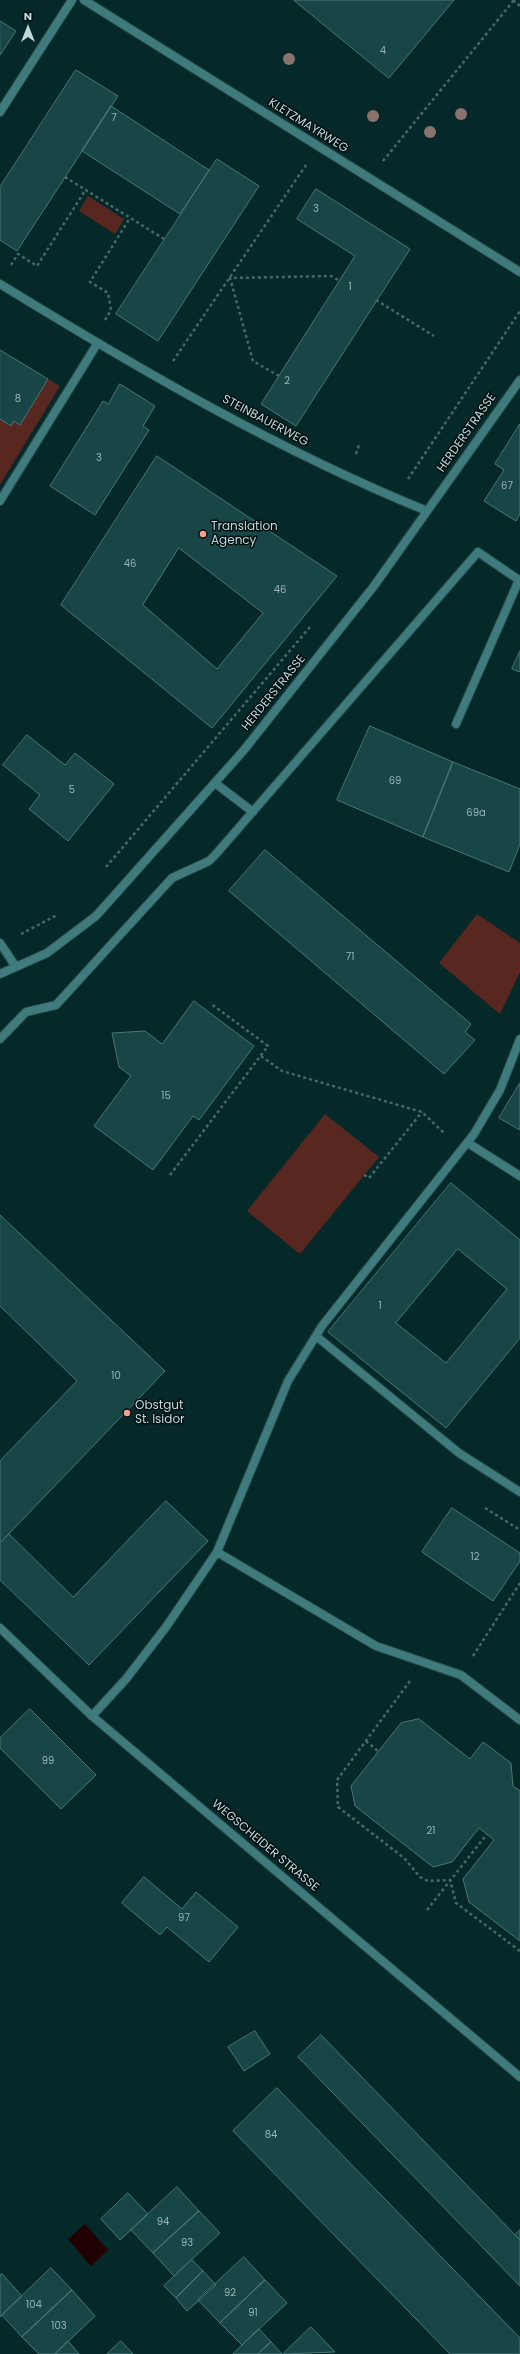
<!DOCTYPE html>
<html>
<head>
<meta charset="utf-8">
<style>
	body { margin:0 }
	#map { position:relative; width:520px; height:2354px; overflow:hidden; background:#052929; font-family:Poppins,sans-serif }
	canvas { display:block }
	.north { position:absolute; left:8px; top:8px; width:40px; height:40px; -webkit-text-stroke:3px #010f10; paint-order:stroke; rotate:0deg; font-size:11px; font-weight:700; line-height:16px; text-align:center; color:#c1d8d8 }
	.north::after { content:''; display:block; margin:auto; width:14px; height:18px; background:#c1d8d8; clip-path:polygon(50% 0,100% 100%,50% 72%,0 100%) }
</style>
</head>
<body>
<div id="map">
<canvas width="520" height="2354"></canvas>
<div class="north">N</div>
</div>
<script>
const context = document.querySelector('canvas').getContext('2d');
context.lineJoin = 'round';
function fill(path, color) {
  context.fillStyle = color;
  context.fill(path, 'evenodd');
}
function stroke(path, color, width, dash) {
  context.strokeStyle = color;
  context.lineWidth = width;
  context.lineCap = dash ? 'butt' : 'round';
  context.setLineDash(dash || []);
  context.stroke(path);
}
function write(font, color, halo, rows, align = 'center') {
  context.font = font + ' Poppins,sans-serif';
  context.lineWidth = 3;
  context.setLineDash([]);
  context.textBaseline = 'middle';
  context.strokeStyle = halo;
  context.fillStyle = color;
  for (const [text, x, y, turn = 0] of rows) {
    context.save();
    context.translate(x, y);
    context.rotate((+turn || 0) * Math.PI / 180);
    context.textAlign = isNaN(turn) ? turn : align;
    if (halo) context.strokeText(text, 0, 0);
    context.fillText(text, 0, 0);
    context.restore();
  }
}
fill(new Path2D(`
	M88,196l36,23 -9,15 -36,-23z
	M48,379l12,7 -60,99v-66l14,2 6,4z
	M477,914l43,29v29l-20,42 -61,-51z
	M325,1114l54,43 -79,97 -53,-43z`), '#582820');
fill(new Path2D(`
	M85,2224l23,26 -17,16 -23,-27z`), '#200000');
const building = new Path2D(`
	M294,0h160l-65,78z
	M0,21l16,10 -16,24z
	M76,70l42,26 -101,155 -17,-11v-53z
	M111,106l98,64 -29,44 -98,-63z
	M217,159l42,27 -101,155 -42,-27z
	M316,189l94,60 -114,177 -35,-22 94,-148 -58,-37z
	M0,350l48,29 -28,46 -6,-4 -3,5 -11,-7z
	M120,384l35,22 -12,20 6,4 -54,85 -45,-29 53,-85 5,3z
	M520,424v90l-4,7 -32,-20 20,-31 -9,-6z
	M157,456l180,120 -125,152 -151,-123zM179,548l84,65 -46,56 -74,-64z
	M520,651v21l-8,-3z
	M370,726l83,36 -30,75 -86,-37z
	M27,735l38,30 10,-12 39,31 -46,57 -39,-32 11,-14 -37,-30z
	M453,762l67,27v55l-11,28 -86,-35z
	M265,850l206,174 -6,8 10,8 -31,34 -215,-183z
	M194,1001l60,45 -55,74 -6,-4 -40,54 -59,-44 37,-50 -12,-9 -7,-34 33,-2 17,13z
	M520,1083v47l-21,-12z
	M451,1183l69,57v98l-74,90 -118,-96zM458,1249l49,40 -61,74 -50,-40z
	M0,1215l165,156 -165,172v-82l77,-80 -77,-75z
	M166,1501l42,40 -119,124 -89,-85v-37l9,-9 64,63z
	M452,1508l68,45v8l-27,40 -71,-49z
	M30,1709l66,66 -35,34 -61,-61v-10z
	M419,1719l51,40 13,-17 28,21 2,23 7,5v150l-51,-39 -6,-23 31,-39 -7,-6 -8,-6 -27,34 -19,5 -78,-61 -4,-20 50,-63z
	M144,1877l38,32 14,-17 42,35 -29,35 -42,-35 -7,8 -38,-32z
	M255,2031l15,23 -26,17 -16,-24z
	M321,2035l199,205v46l-222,-229z
	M277,2088l243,250v16h-70l-217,-223z
	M177,2187l22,24 -46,42 -22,-23z
	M128,2193l20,21 -28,26 -19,-21z
	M199,2211l21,22 -46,43 -21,-23z
	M520,2230v10l-5,-5z
	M244,2257l21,23 -45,43 -22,-23z
	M192,2260l11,11 -27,27 -12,-12z
	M51,2268l21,22 -50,47 -20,-22z
	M203,2271l13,14 -29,26 -11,-13z
	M2,2274l20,22 -22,21v-42z
	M265,2280l22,23 -45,42 -22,-22z
	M72,2290l23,26 -40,38h-16l-17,-17z
	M311,2327l24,25 -52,2z
	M259,2329l12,13 -13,12h-25z
	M68,2341l11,13h-24z
	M121,2341l12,13h-26z
	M271,2342l11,12h-24z`);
fill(building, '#184647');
stroke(building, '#497676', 1);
const service = new Path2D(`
	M0,112l72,-112
	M215,783l38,29
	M0,1039l26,-27 30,-7 116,-127 37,-17 7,-7 262,-302 41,28 -63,144
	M468,1143l52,33
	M316,1336l143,117 61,39
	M217,1552l159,94 85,29 59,45
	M92,1716l34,-37 40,-52 51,-75 71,-171 34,-55 152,-192 26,-44 20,-51`);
const minor = new Path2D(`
	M84,0l436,272
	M0,284c137,84 277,166 427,227
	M0,501l97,-157
	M0,943l16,24
	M0,974l47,-21 49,-37 148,-166 130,-164 146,-206`);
const tertiary = new Path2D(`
	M0,1628l92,88 428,361`);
stroke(service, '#234545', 10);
stroke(minor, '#234545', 10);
stroke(tertiary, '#234545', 10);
stroke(new Path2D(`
	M513,0l7,6
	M383,161l131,-161
	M65,177l99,62
	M11,265l7,-11 19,12 49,-77
	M376,300l58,36
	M105,320l6,-10 -3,-17 -18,-11 40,-64
	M173,361l133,-196
	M279,376l-26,-15 -23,-83 101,-2 9,5
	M356,454l3,-9
	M408,479l112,-168
	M106,867l204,-240
	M21,934l36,-19
	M261,1056l21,15 140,41 23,22
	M170,1175l98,-129 -58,-43
	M364,1175l5,3 53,-66
	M485,1508l35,22
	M473,1656l47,-73
	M410,1681l-73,99 1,27 66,51 16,19 8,4 22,-1 6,23 64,48
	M366,1741l13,11
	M427,1910l60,-76`), '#486868', 2.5, [3, 3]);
stroke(service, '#3f7b7c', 8);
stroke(minor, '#3f7b7c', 8);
stroke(tertiary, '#3f7b7c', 8);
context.fillStyle = '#8a736c';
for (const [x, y] of [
	[289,59],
	[461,114],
	[373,116],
	[430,132]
]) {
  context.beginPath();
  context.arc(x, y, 6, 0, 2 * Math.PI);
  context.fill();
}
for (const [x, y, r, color] of [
	[203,534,4,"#f59d8e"],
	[127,1413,4,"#f59d8e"]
]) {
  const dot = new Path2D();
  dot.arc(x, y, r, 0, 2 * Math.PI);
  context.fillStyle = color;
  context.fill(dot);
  stroke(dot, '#010f10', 1.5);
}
write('10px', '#97b4b4', null, [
	["4",383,51],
	["7",114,118],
	["3",316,209],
	["1",350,287],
	["2",287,381],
	["8",18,399],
	["3",99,458],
	["67",507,486],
	["46",130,564],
	["46",280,590],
	["69",395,781],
	["5",72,790],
	["69a",476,813],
	["71",350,957],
	["15",166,1096],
	["1",380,1306],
	["10",116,1376],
	["12",475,1557],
	["99",48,1761],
	["21",431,1831],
	["97",184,1918],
	["84",271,2135],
	["94",163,2222],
	["93",187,2243],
	["92",230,2293],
	["104",34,2305],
	["91",253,2313],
	["103",59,2326]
]);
write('12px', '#c1d8d8', '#010f10', [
	["KLETZMAYRWEG",308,126,32],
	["STEINBAUERWEG",265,421,28],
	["HERDERSTRASSE",467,433,-55],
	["HERDERSTRASSE",274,693,-51],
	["WEGSCHEIDER STRASSE",265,1846,40]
]);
write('12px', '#c1d8d8', '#010f10', [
	["Translation",211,527],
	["Agency",211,541],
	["Obstgut",135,1406],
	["St. Isidor",135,1420]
], 'left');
</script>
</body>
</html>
